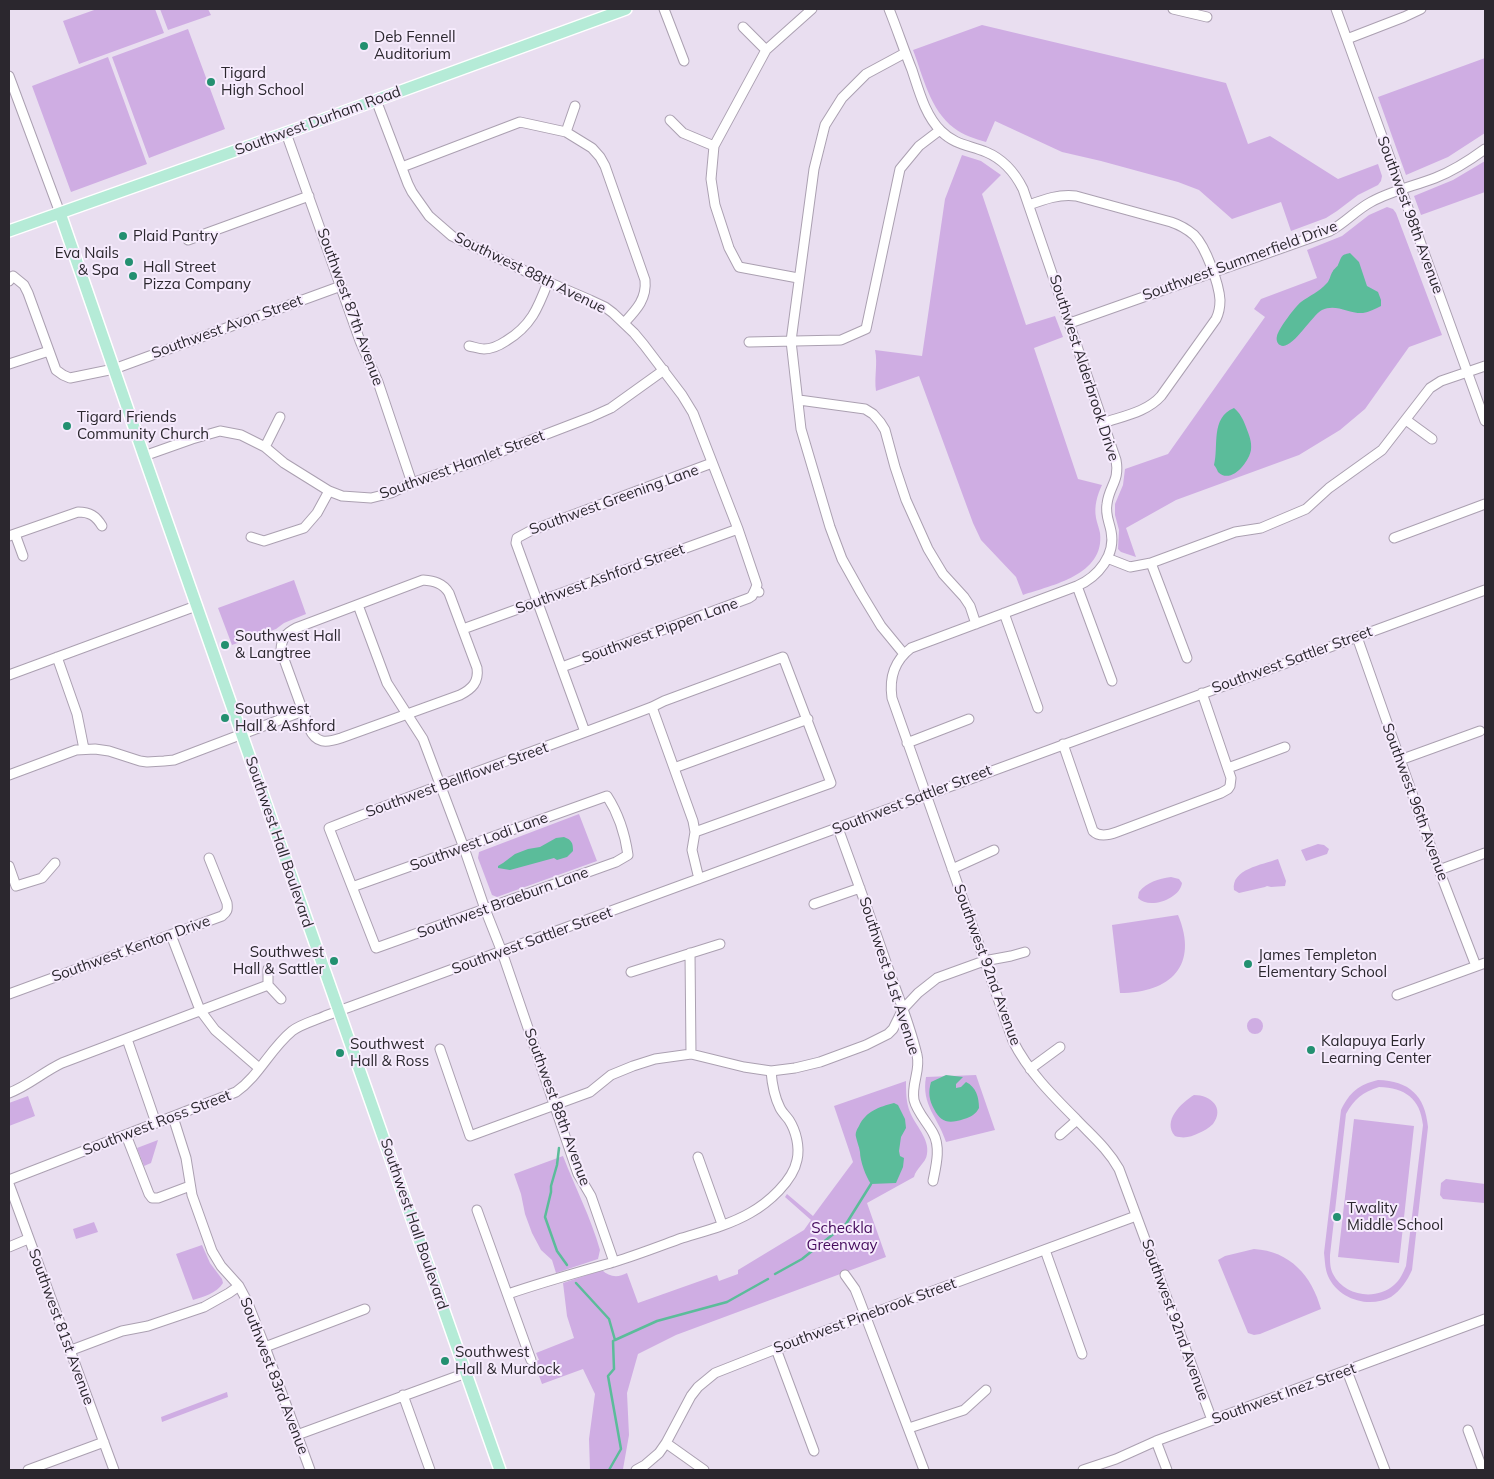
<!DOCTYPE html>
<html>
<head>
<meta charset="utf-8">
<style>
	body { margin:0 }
	#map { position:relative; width:1494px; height:1479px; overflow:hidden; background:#e9def0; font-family:Mulish,sans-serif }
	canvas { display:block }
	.frame { position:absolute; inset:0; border:10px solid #2b272e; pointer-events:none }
</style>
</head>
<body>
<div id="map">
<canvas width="1494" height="1479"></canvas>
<div class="frame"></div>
</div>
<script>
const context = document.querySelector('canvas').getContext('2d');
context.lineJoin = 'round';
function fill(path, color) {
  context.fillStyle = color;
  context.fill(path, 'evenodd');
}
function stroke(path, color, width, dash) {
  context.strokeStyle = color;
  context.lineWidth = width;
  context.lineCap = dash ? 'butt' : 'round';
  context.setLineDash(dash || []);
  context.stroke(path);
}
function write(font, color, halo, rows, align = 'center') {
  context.font = font + ' Mulish,sans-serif';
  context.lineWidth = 4;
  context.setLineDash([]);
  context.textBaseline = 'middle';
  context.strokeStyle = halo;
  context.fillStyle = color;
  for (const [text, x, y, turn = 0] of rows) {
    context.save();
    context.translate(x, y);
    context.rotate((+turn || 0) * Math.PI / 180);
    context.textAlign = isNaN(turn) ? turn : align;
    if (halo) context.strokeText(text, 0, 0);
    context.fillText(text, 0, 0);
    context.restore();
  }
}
fill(new Path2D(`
	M97,9h58l9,24 -85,31 -16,-43z
	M160,9h48l3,6 -43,15z
	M982,25l244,58 22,61 22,-8 68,43 40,-15 4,12 -1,5 -3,4 -20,10 -21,16 -11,7 -35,13 -10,-29 -49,17 -33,-29 -21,-8 -77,-21 -39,-9 -67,-31 -9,21c-11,-3 -23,-7 -32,-14 -24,-18 -31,-52 -41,-78z
	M188,29l37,100 -76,29 -37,-101z
	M108,57l39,107 -76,28 -39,-106z
	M1485,58v75l-37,24 -42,18 -28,-78z
	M962,155l19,6 20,14 -19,19 44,131 29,-9 8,21 -29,11 44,131 24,6c-5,11 -8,21 -6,33 1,5 3,10 4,15 5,42 -48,52 -77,62l-7,-18 -35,-37 -8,-17 -54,-147 -43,15c-2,-14 2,-28 -1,-41l47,6 23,-157z
	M1485,161v31l-64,23 -7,-19 39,-16z
	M1387,207l6,2 3,4 46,122 -33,12 -44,62 -25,21 -41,25 -123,45 -50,28 10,29 -15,-5 -3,-3 1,-19 -4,-15v-11l8,-19 2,-16 43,-15 97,-137 -11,-8 7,-10 56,-21 -10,-28 35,-14 27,-21z
	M294,580l12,34 -22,9 -8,6 -44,16 -14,-37z
	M579,814l18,47 -100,36 -5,-2 -14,-37 1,-6z
	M1318,844l6,1 5,4 -2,5 -21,7 -5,-11z
	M1278,859l8,22 -1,5 -14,1 -4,-1 -2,1 -26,6 -5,-3c-3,-21 28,-25 44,-31z
	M1171,877l8,2 3,4c-2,16 -33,27 -44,15l1,-6c8,-10 19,-13 32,-15z
	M1178,915c21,50 -7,78 -58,78l-8,-68z
	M1247 1026a8 8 0 1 1 16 0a8 8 0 1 1-16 0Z
	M976,1075l19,55 -49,12c-8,-25 -25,-37 -20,-65z
	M1378,1080c31,1 47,15 50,47l-16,143c-5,11 -11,20 -21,27 -22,12 -53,2 -63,-21 -3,-7 -3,-15 -4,-23l17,-143c9,-18 17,-25 37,-30zM1379,1087c26,1 41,11 44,38l-17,141c-3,7 -6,14 -12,19 -18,16 -50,11 -61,-11 -3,-6 -3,-12 -3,-19l16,-141c8,-15 17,-22 33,-27z
	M906,1081c0,11 0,21 4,31 5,13 20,27 17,42 -1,9 -11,14 -13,23l-47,26 19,54 -210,78 -38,19 -11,39 2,42 -6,34 -3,1h-30l-1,-31 6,-45 -12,-25 -41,15 -8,-22 5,-2 -3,-7 38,-15 -7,-22 -4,-33 39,-13c7,7 16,8 25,3l11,30 79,-28 2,6 19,-7v-4l66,-40 7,-10 -26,-23 2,-3 26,22 40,-54 -19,-56z
	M1194,1095c17,0 31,13 19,29 -4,4 -9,7 -14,9 -8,4 -15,6 -24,3 -13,-15 6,-33 19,-41z
	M28,1096l7,20 -26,10v-23z
	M1354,1119l60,7 -15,137 -61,-6z
	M158,1140l-7,23 -7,3 -7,-18z
	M563,1156c12,31 28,62 37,94l-2,9 -42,14 -4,-13 -11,-10 -9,-17 -7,-19 -4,-20 -7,-20z
	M1446,1179l39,5 -1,19 -41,-4 -3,-4 1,-12z
	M94,1222l4,10 -22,7 -3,-10z
	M202,1245l8,18 12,16 1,4c-6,10 -20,14 -30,17l-17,-46z
	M1254,1249c36,2 58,27 67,60l-61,25 -6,1 -6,-2 -30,-73 7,-4z
	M227,1392l1,5 -66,25 -1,-5z`), '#cfade3');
fill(new Path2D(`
	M1350,253l9,9 8,24 11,6 3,8v6c-6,3 -12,6 -18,7 -14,1 -27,-10 -41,-3 -11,6 -31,42 -42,35 -3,-1 -4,-6 -3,-9 2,-8 18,-29 24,-34 8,-6 19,-11 25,-18 4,-3 4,-9 7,-13 0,-1 5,-5 5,-6 4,-8 2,-10 12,-12z
	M1234,408c6,5 9,11 12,19 3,8 6,14 5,23 -2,12 -20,35 -33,22 -1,-2 -2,-5 -4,-7 5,-19 -4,-47 20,-57z
	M564,837c8,3 9,6 9,14l-6,6 -10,3 -3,-2 -44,12 -12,-2v-2l5,-3 12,-9 13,-5 12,-2 16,-9z
	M946,1075l17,2 -7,7v4l5,-1 5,-5c10,5 13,15 13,26 -3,6 -8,9 -15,11 -15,5 -23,4 -30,-10 -5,-9 -6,-17 -3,-27z
	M894,1103l4,2 7,14 1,9 -5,9 -2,14 1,5 4,2 -1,9 -7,16 -25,1c-5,-7 -11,-23 -11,-32 -1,-6 -3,-10 -4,-15 -1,-4 1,-8 3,-11 7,-15 20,-19 35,-23z`), '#5bbc9a');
stroke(new Path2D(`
	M559,1148l-2,17 -6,21v6l-6,25 12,34 10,14
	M775,1274l27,-15 44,-35 25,-40
	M576,1283l33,36 6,21 -2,1 1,28 -6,7 13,73 -12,21
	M615,1340l42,-19 70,-19 41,-23`), '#5bbc9a', 2.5);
const minor = new Path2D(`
	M664,9l20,52
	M889,9c8,20 15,41 23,61 7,21 13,45 29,61 14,14 28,14 45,21 17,7 29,21 37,37l93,271c4,21 -7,26 -9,44 -2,10 2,17 4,27 5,24 -13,46 -34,55l-166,62c-17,13 -22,30 -19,50l121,343c15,30 39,54 63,78 15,16 32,30 43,50l93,251
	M1173,9l34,8
	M1336,9l149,412
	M743,27l23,23
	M1347,39l57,-22 17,-8
	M9,76l51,137
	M376,100l32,84 4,8 17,24 23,20 96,46 42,18 15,7 8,6 21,20 10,12 38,50 11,18 45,116 19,56 -2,5 4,2
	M670,120l13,13 31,13
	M566,132l9,-26
	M286,133l74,208 18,41 34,101
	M402,167l118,-45 46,10 26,16 8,9 5,9 40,114c2,19 -9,30 -21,43
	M1029,205c16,-6 30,-11 47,-9l95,26c9,3 16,7 23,13 12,12 25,49 26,65 0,7 -1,13 -4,19l-55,77c-14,16 -38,20 -58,27
	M188,240l121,-44
	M798,278l-59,-11 -10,-19 -14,-43 -4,-26 3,-33 52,-96 46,-41
	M9,281l4,-5 11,9 4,8 28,77 7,5 7,3 44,-9 227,-83
	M1070,323l260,-92c15,-8 26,-21 41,-29 20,-11 43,-16 64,-24 18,-7 35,-18 50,-29
	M749,342l92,-2 25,-11 34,-160 19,-23 21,-16
	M469,346c5,1 11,3 15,3 7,0 16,-4 22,-8 25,-15 32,-33 42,-59
	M9,364l40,-13
	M799,400l66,9 8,5 7,8 5,8 10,37 11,33 22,49 15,25 21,23 6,9 6,18
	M1406,420l26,19
	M265,447l15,-30
	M144,456l48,-17 28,-8 21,4 24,12 19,16 45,28 13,5 29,2 20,-5 21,-10 67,-23 112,-43 20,-9 53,-38
	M15,534l8,22
	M9,536l69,-24c12,0 18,4 24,14
	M251,537l13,4 40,-13 13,-15 12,-22
	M1394,538l91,-34
	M1107,558l23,9 21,-4 84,-31 26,-4 45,-19 23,-21 53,-38 48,-62 11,-7 44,-15
	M1151,563l36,95
	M423,580c11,1 20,3 26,13l28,75c2,14 -5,21 -17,27l-119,43c-15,5 -25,6 -32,-10l-28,-77c0,-12 5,-18 15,-23z
	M1077,586l35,95
	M358,605l29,78 36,56 41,109 21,61 17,43 76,222 13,22 23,66
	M1004,613l34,95
	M463,629l275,-100
	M1357,637l82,233 37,96
	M904,654l-23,-28 -20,-33 -19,-34 -12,-32 -29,-98 -10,-88 23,-172 11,-44 17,-27 24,-24 39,-21
	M57,657l20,57 7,35
	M562,667l187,-69 3,-2 3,-6
	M9,675l187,-69
	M652,707l41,114 2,11 -3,18 7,29
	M585,732l-69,-189 1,-5 13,-7 182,-68
	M907,743l62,-24
	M1063,744l30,87c6,6 16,4 24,1l104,-39 7,-4 2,-3 1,-8 -29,-85
	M1400,760l80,-29
	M674,768l134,-49
	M1228,768l57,-21
	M9,775l67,-25 19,-1 14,2 31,10 7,1 17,-1 10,-1 129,-49
	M838,828c17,47 34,93 50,140 10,28 22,57 29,87 4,15 -6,29 -3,45 3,12 13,22 19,33 8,14 3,33 0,48
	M9,866l7,20 26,-8 13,-15
	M952,869l42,-19
	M1439,870l46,-17
	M352,887l255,-91c11,17 18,38 21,59l-12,7 -240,86 -47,-120c107,-43 216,-80 323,-121l12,-6 119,-44 48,126 -136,49
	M814,904l46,-16
	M171,935l29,75 15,20 44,38
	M690,953l1,101
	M268,969v16l13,14
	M631,972l89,-28
	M9,994l213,-78c5,-4 6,-6 5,-13l-18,-45
	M1397,995l88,-32
	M127,1039l29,84
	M440,1049l30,87 120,-44 21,-17 22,-9 22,-7 36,-5 53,13 27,4 24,-3 25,-6 46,-17 22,-11 5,-5 10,-20 15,-16 19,-15 47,-17 27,-5 14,-4
	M1030,1069l30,-22
	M9,1093c19,-7 34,-21 53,-30l206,-78
	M173,1117l13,41 6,37 20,56 9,15 18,20 8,15 18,46 45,123
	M126,1135l23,59 3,4h6l32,-12
	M1060,1135l17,-15
	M698,1157l24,67
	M9,1180l227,-88c23,-16 34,-43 56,-61 9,-7 22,-10 33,-15l1160,-426
	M9,1184l105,286
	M477,1210l54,150
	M9,1247l19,-8
	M1045,1250l37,104
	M845,1275l10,14 4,10 65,171
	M508,1294c35,-12 71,-22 106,-32 23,-7 46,-16 68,-24 23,-7 47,-13 68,-25 18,-10 43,-32 47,-53 3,-13 -1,-29 -8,-40 -3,-4 -7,-8 -9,-12 -6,-12 -8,-24 -9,-37
	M265,1347l100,-38
	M776,1349l38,102
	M69,1351l53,-20 26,-5 56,-19 25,-14 10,-7
	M1347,1371l38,99
	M403,1395l27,75
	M909,1428l55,-18 22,-20
	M1468,1430l14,38
	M297,1435l169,-62
	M1156,1441l11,29
	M666,1443l38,27
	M28,1470l76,-28
	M636,1470l9,-5 14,-12 7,-10 25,-47 7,-9 17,-14 61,-24 360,-133
	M1083,1470l33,-11 40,-18 329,-122`);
const major = new Path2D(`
	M60,213l84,243 356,1014
	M9,231l288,-102 329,-120`);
stroke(minor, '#aba0b1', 11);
stroke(major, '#fff', 14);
stroke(minor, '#fff', 9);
stroke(major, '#b5ebd7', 11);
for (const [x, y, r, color] of [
	[364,46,5,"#239070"],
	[211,82,5,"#239070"],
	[123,236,5,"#239070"],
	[129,262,5,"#239070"],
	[133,276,5,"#239070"],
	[67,426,5,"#239070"],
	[225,645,5,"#239070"],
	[225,718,5,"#239070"],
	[334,961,5,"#239070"],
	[1248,964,5,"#239070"],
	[1311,1050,5,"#239070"],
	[340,1053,5,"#239070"],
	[1337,1217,5,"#239070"],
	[445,1361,5,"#239070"]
]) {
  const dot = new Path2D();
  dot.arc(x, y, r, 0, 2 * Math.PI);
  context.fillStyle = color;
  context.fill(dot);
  stroke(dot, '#f6ebfd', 2);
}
write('15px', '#2b272e', '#f6ebfd', [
	["Deb Fennell",374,37],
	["Auditorium",374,54],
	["Tigard",221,73],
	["High School",221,90],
	["Plaid Pantry",133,236],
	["Eva Nails",119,253,"right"],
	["& Spa",119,270,"right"],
	["Hall Street",143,267],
	["Pizza Company",143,284],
	["Tigard Friends",77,417],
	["Community Church",77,434],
	["Southwest Hall",235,636],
	["& Langtree",235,653],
	["Southwest",235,709],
	["Hall & Ashford",235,726],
	["Southwest",324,952,"right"],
	["Hall & Sattler",324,969,"right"],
	["James Templeton",1258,955],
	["Elementary School",1258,972],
	["Kalapuya Early",1321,1041],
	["Learning Center",1321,1058],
	["Southwest",350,1044],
	["Hall & Ross",350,1061],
	["Twality",1347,1208],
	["Middle School",1347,1225],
	["Southwest",455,1352],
	["Hall & Murdock",455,1369]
], 'left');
write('15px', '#2b272e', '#f6ebfd', [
	["Southwest Durham Road",318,121,-20],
	["Southwest 98th Avenue",1410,215,70],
	["Southwest Summerfield Drive",1240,261,-20],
	["Southwest 88th Avenue",530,273,26],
	["Southwest 87th Avenue",350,307,70],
	["Southwest Avon Street",227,327,-20],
	["Southwest Alderbrook Drive",1084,368,72],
	["Southwest Hamlet Street",462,465,-20],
	["Southwest Greening Lane",614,500,-20],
	["Southwest Ashford Street",600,579,-20],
	["Southwest Pippen Lane",660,631,-20],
	["Southwest Sattler Street",1292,660,-20],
	["Southwest Bellflower Street",457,780,-20],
	["Southwest Sattler Street",912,800,-21],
	["Southwest 96th Avenue",1415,802,70],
	["Southwest Hall Boulevard",279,842,71],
	["Southwest Lodi Lane",479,842,-20],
	["Southwest Braeburn Lane",503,903,-20],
	["Southwest Sattler Street",532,941,-20],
	["Southwest Kenton Drive",131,949,-20],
	["Southwest 92nd Avenue",987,965,70],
	["Southwest 91st Avenue",889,976,72],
	["Southwest 88th Avenue",557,1107,70],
	["Southwest Ross Street",157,1123,-21],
	["Southwest Hall Boulevard",414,1224,71],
	["Southwest Pinebrook Street",865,1316,-20],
	["Southwest 92nd Avenue",1175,1320,70],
	["Southwest 81st Avenue",61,1327,70],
	["Southwest 83rd Avenue",274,1376,69],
	["Southwest Inez Street",1284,1394,-20]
]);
write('15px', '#440a5c', '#f6ebfd', [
	["Scheckla",842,1228],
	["Greenway",842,1245]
]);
</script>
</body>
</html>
